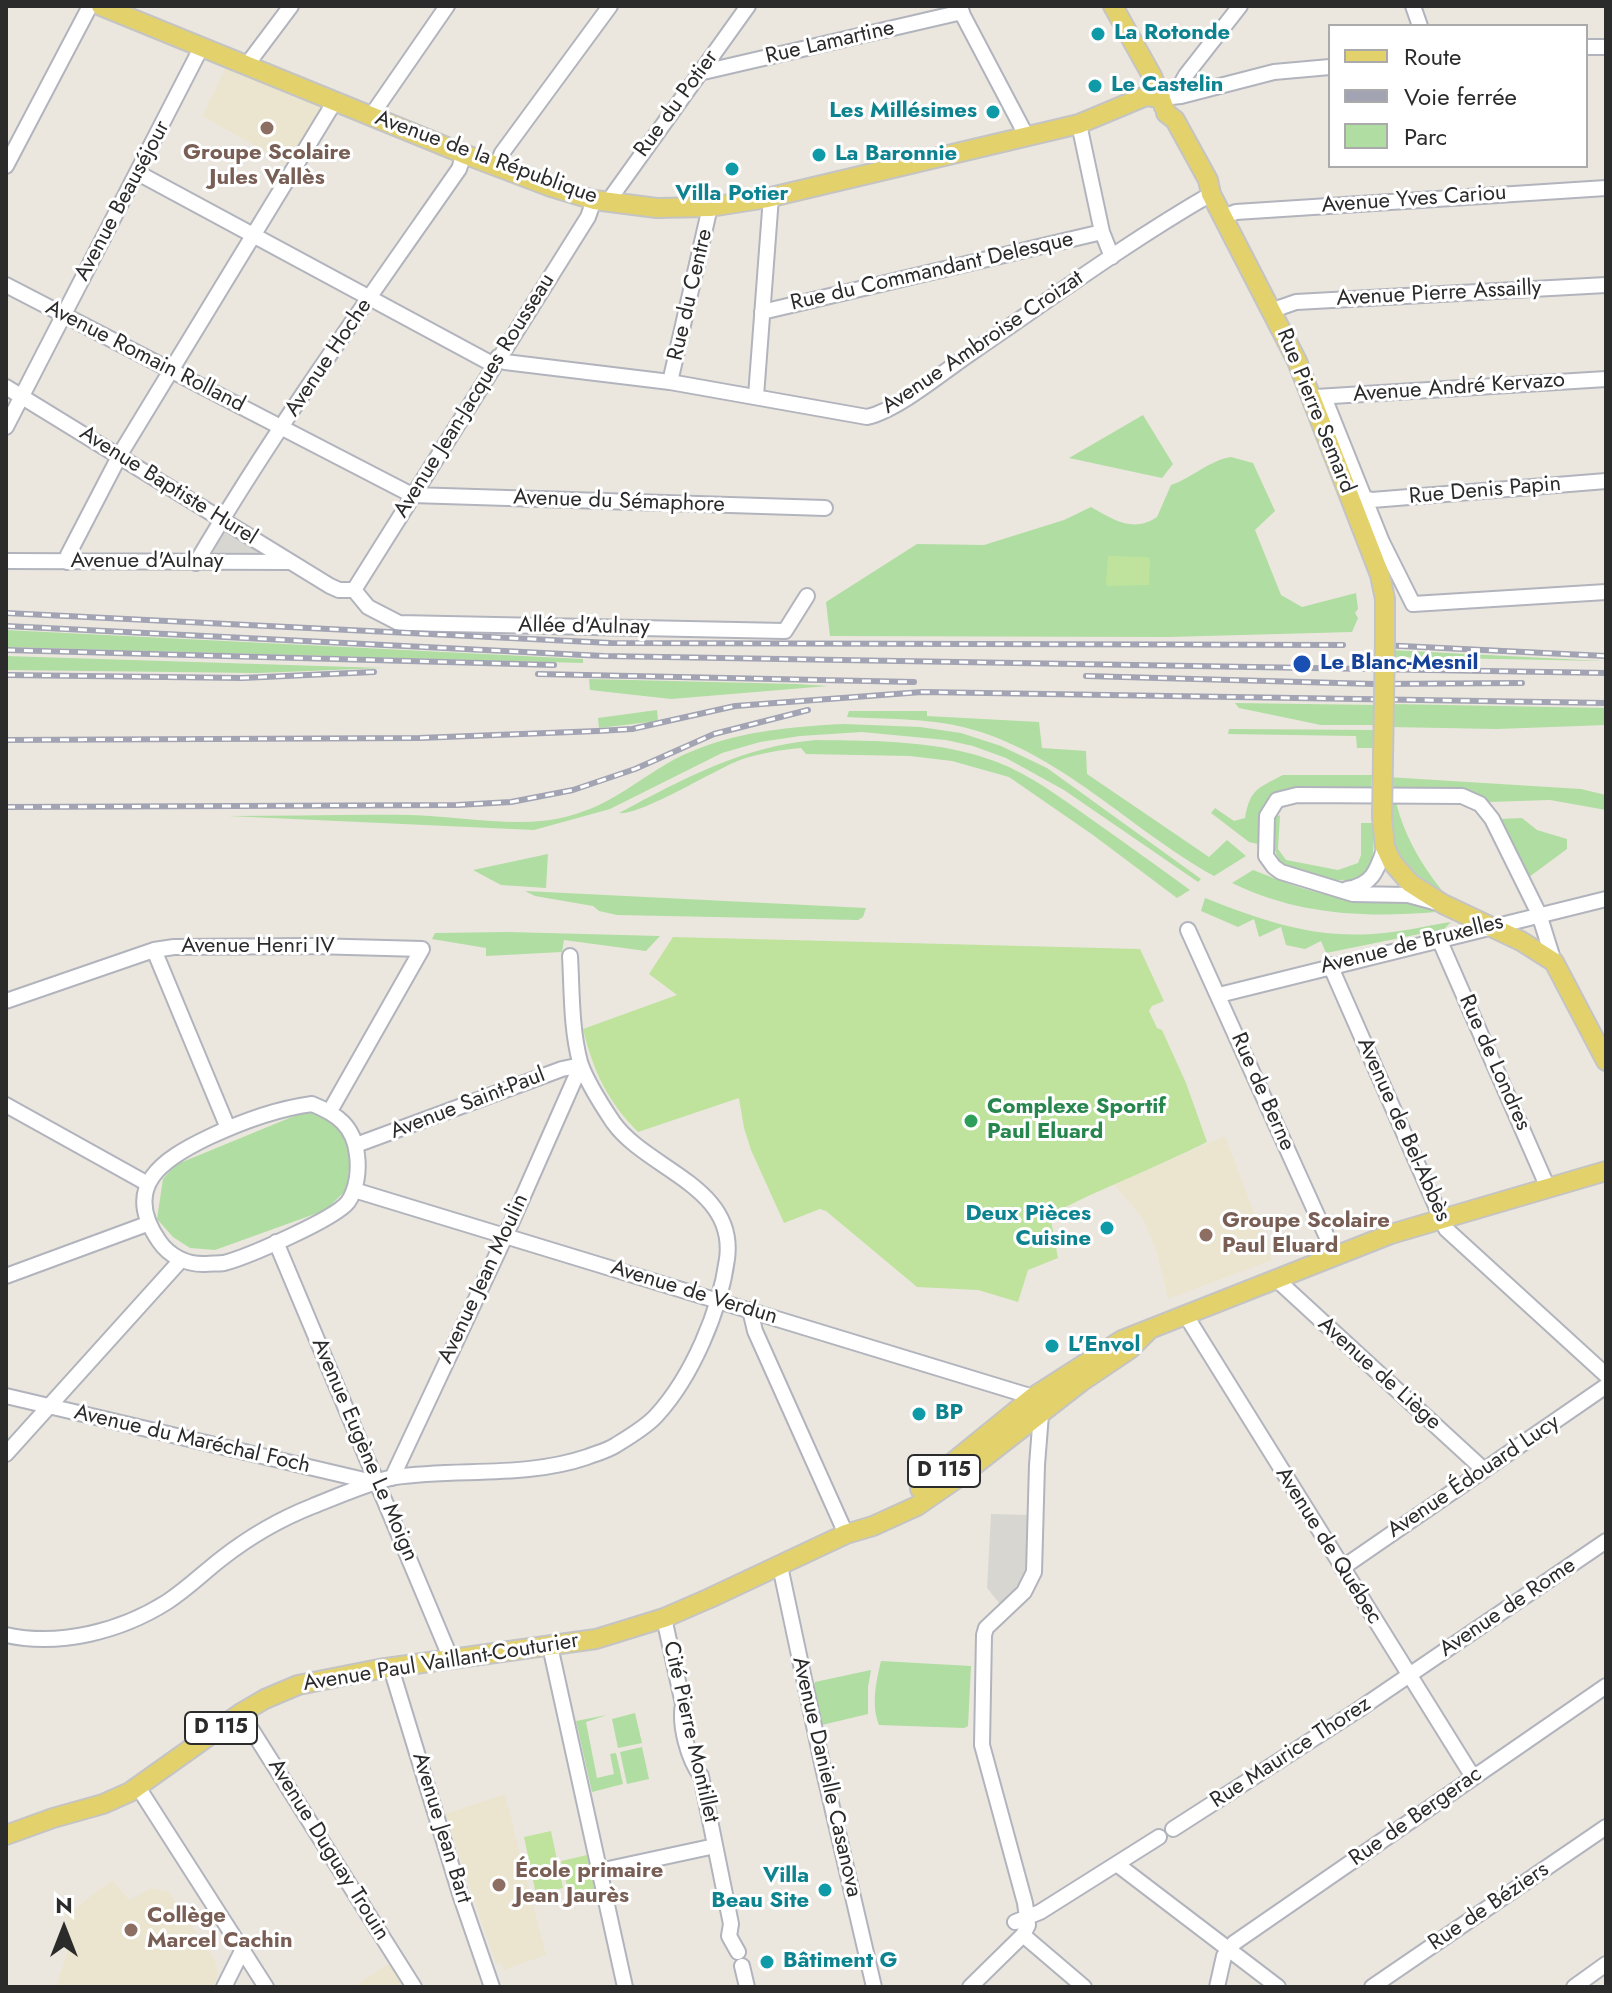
<!DOCTYPE html>
<html>
<head>
<meta charset="utf-8">
<style>
	body { margin:0 }
	#map { position:relative; width:1612px; height:1993px; overflow:hidden; background:#ebe7df; font-family:Jost,sans-serif }
	canvas { display:block }
	.frame { position:absolute; inset:0; border:8px solid #2b2b2b; pointer-events:none }
	.legend { position:absolute; left:1328px; top:24px; width:260px; height:144px; box-sizing:border-box; background:#fff; border:2px solid #aaa; margin:0; padding:10px 14px; list-style:none; font-size:24px; color:#2b2b2b }
	.legend li { display:flex; align-items:center; gap:16px; height:40px }
	.legend b { width:40px; border:2px solid #aaa }
	.north { position:absolute; left:24px; top:1889px; width:80px; height:80px; -webkit-text-stroke:6px #fff; paint-order:stroke; rotate:0deg; font-size:22px; font-weight:700; line-height:32px; text-align:center; color:#2b2b2b }
	.north::after { content:''; display:block; margin:auto; width:28px; height:36px; background:#2b2b2b; clip-path:polygon(50% 0,100% 100%,50% 72%,0 100%) }
</style>
</head>
<body>
<div id="map">
<canvas width="1612" height="1993"></canvas>
<div class="frame"></div>
<ul class="legend">
<li><b style="height:10px;background:#e3d26c"></b>Route</li>
<li><b style="height:10px;background:#a2a3b3"></b>Voie ferrée</li>
<li><b style="height:22px;background:#b0dda1"></b>Parc</li>
</ul>
<div class="north">N</div>
</div>
<script>
const context = document.querySelector('canvas').getContext('2d');
context.lineJoin = 'round';
function fill(path, color) {
  context.fillStyle = color;
  context.fill(path, 'evenodd');
}
function stroke(path, color, width, dash) {
  context.strokeStyle = color;
  context.lineWidth = width;
  context.lineCap = dash ? 'butt' : 'round';
  context.setLineDash(dash || []);
  context.stroke(path);
}
function write(font, color, halo, rows, align = 'center') {
  context.font = font + ' Jost,sans-serif';
  context.lineWidth = 6;
  context.setLineDash([]);
  context.textBaseline = 'middle';
  context.strokeStyle = halo;
  context.fillStyle = color;
  for (const [text, x, y, turn = 0] of rows) {
    context.save();
    context.translate(x, y);
    context.rotate((+turn || 0) * Math.PI / 180);
    context.textAlign = isNaN(turn) ? turn : align;
    if (halo) context.strokeText(text, 0, 0);
    context.fillText(text, 0, 0);
    context.restore();
  }
}
fill(new Path2D(`
	M226,67l96,39 -35,58 -85,-48z
	M1225,1136l47,124 -104,39 -11,-46 -15,-36 -29,-33z
	M505,1794l41,161 -42,15 -3,-8 -5,2 -8,-23 -43,-127z
	M112,1880l17,20 22,-12 18,4 46,68 3,15 -5,12h-157l13,-41 -3,-31z
	M391,1962l16,25h-54z`), '#ebe5d0');
fill(new Path2D(`
	M1143,415l30,49 -11,14 -93,-20z
	M1231,457l22,6 22,48 -20,19 26,65 21,12 54,-14 2,16 -3,4 3,5 -6,14 -184,5 -338,-1 -4,-34 91,-58 67,1 80,-25 27,-13c23,13 42,26 66,10l14,-32c21,-7 39,-25 60,-28z
	M6,630l577,29v4l-577,-16z
	M1391,650l212,11 -212,-4z
	M6,656l377,12 -125,5 -252,-3z
	M589,679l207,5 32,2 -157,13 -81,-9z
	M1235,703l140,2 1,20h-55l-82,-17z
	M1390,704l216,4v17l-109,4 -107,-2z
	M657,710l1,11 -59,7 -1,-10z
	M849,711h78v5l112,6 3,26 44,3 1,23 122,83 18,-17 19,16 -32,20c-85,-47 -154,-125 -251,-149 -37,-9 -77,-8 -116,-10z
	M844,724l76,3 41,6 40,13 46,22 154,111 -3,3 -134,-92 -58,-32 -33,-12 -27,-6 -84,-8 -62,4 -40,6 -38,11 -112,56 -76,21 -306,-14c61,0 122,-2 182,-1 46,1 108,13 151,3 44,-10 66,-30 102,-52 54,-33 119,-39 181,-42z
	M1229,729l146,1 -2,18h-16l-1,-12 -128,-2z
	M816,740c61,1 124,0 181,22 34,13 64,36 94,57 33,23 66,47 99,71l-13,8 -84,-63 -84,-58 -57,-16 -42,-5 -104,-2 -5,-6c-21,2 -41,5 -61,12 -26,10 -100,56 -121,53 64,-34 124,-67 197,-73z
	M1283,775h89l-1,13h-79l-15,4 -16,22 -3,30 -9,-2 -38,-29 4,-5 19,13 11,-3c5,-29 13,-30 38,-43z
	M1387,777l194,12 25,6v15l-56,-10 -62,2 -14,-10 -10,-1 -76,-3z
	M1388,802h8c9,37 29,69 54,98 -18,-9 -41,-22 -52,-40 -10,-15 -9,-40 -10,-58z
	M1280,815l-2,34 8,11 52,10 20,-7 3,-8v-32h13c-1,14 1,33 -5,46 -11,25 -72,3 -89,-8 -9,-15 -7,-27 -4,-44z
	M1522,818l15,12 30,9v10l-42,31 -26,-61z
	M548,854l-2,34 -45,-3 -28,-15z
	M1253,870c26,10 51,21 79,25 32,5 78,-3 105,17 -72,6 -139,3 -205,-29z
	M525,891l341,17 -3,9 -5,3 -241,-5 -18,-4 -6,-5 -58,-10z
	M1205,898c61,24 112,42 179,35 23,-2 45,-8 67,-11l-7,7 -118,24 -5,-12 -16,8 -19,-4 -5,-18 -22,10 -5,-18 -16,8 -37,-16z
	M508,932l152,4 -14,15 -82,-11 -2,12 -76,4v-8l-54,-9 3,-6z
	M304,1112c6,1 15,0 20,1 31,11 26,51 23,76l-21,21 -111,40 -25,-2 -17,-11 -16,-18 6,-40 12,-14z
	M881,1661l90,5 -3,60 -4,2 -85,-3c-8,-20 -3,-43 2,-64z
	M871,1670l-3,17v27l-46,11 -9,-39 2,-4z
	M635,1713l7,30 -24,5 -6,-29z
	M607,1715l-21,7 11,56 17,-4 -4,-20 6,-1 7,31 -31,8 -16,-71z
	M642,1747l7,32 -22,5 -7,-32z`), '#b0dda1');
fill(new Path2D(`
	M1108,556l40,1 2,3 -1,25 -41,1 -2,-2z
	M673,937l467,12 24,52 -12,5 -3,5 8,17 5,2 24,53 21,59c-52,26 -106,46 -157,73l8,43 -30,12 -10,32 -40,-12 -61,-3 -91,-76 -6,-2 -36,14 -33,-73 -7,-22 -5,-30 -101,34c-30,-30 -45,-61 -55,-103l94,-34 -28,-21z
	M551,1831l12,57 -27,6 -12,-57z
	M587,1855l9,42 -25,6 -10,-42z`), '#bfe39d');
fill(new Path2D(`
	M227,529l33,19 2,9h-53l-2,-6 16,-21z
	M991,1514l39,1 -1,57 -9,16 -20,16 -13,-16z`), '#d8d6d1');
const minor = new Path2D(`
	M958,6l69,131
	M1413,6l7,20
	M1586,47h20
	M249,67l3,-9 39,-52
	M699,73l263,-61
	M1181,96v-12l5,-9 54,-69
	M1161,98l20,-2 93,-24 56,-5
	M371,116l76,-110
	M1079,124l23,108 10,25
	M6,166l84,-160
	M496,167l6,-14 108,-147
	M138,173l356,192
	M607,203l141,-197
	M1223,217l13,-5 370,-24
	M6,285l406,210 413,13
	M1273,310l23,-8 310,-17
	M762,312l340,-80
	M498,357l7,5 165,20 197,35c31,-7 76,-45 104,-64 79,-54 157,-111 240,-159
	M670,382l40,-175
	M6,387l324,199 9,4h15
	M756,396l15,-199
	M1316,397l290,-18
	M1324,397l58,145 31,62 193,-12
	M6,427l195,-379
	M1364,498l8,2 234,-19
	M6,561l283,1
	M67,562l1,-7 54,-104 213,-350
	M196,563c80,-136 173,-265 263,-394l5,-15
	M354,590l14,17 31,16 386,8 22,-35
	M354,590l234,-373 6,-17
	M1347,889c26,-4 30,-19 38,-42
	M1434,902l-26,-7 -55,-1 -72,-22 -7,-5 -8,-11 1,-40 10,-16 20,-5 165,1 18,8 12,15 47,95 15,48
	M1188,930l147,325
	M1439,939l109,249
	M154,950l74,178
	M1330,965l116,264 160,146
	M1219,995l387,-96
	M6,1001l148,-51 20,-3 138,-1 110,3 -92,162
	M312,1104c25,10 42,22 45,51 2,15 0,34 -9,47 -13,17 -101,55 -124,61 -6,1 -13,0 -18,1 -19,1 -37,-8 -47,-23 -38,-55 4,-82 50,-104 34,-16 66,-28 103,-33z
	M6,1105l142,79
	M356,1145l206,-76 19,-4
	M354,1190l679,207 8,17 -4,51 -3,107 -10,20 -38,36 -2,7 -2,110 43,158 3,22 -5,10 -53,52
	M276,1242l175,417
	M6,1276l141,-52
	M1275,1278l209,192
	M750,1310l5,21 91,203
	M1185,1314l288,463
	M6,1396l371,87
	M6,1454l175,-194
	M392,1478l113,-241 76,-172
	M780,1566l43,202 51,219
	M1342,1568l264,-182
	M664,1618l19,86c-4,21 5,55 18,72l30,148 -2,12 9,16
	M6,1635c54,12 115,-4 161,-33 20,-13 36,-29 54,-43 28,-22 59,-40 92,-53 20,-8 62,-26 82,-29 64,-9 130,1 192,-20 10,-4 20,-6 29,-12 13,-8 30,-18 40,-29 36,-39 64,-105 71,-157 10,-73 -80,-89 -114,-137 -10,-15 -28,-44 -33,-60 -9,-34 -8,-71 -10,-106
	M550,1646l75,341
	M391,1668l70,229 31,90
	M241,1713l173,274
	M138,1787l128,200
	M1173,1829l185,-119 248,-169
	M1118,1865l160,122
	M599,1871l116,-25
	M1015,1922l25,-10 119,-75
	M1023,1935l61,52
	M742,1966l5,21
	M224,1987l18,-36
	M1217,1987l7,-31 10,-13 372,-257
	M1372,1987l234,-160
	M1574,1987l32,-23`);
const major = new Path2D(`
	M101,6l363,148 87,33 43,13 63,8 53,-1 57,-9 312,-74 67,-28 15,2
	M1113,6l39,70 12,31
	M1166,113l9,7 33,60 3,14 86,167 83,214 5,24v40
	M1382,817l3,30 7,15 18,21 33,21 78,37 33,21 52,99
	M920,1489l113,-92 89,-57 269,-106 215,-63
	M6,1835l47,-17 50,-14 27,-12 111,-79 24,-14 33,-14 81,-16 217,-30 68,-21 46,-20 136,-64 27,-8 44,-20 42,-29 122,-95 49,-33 20,-20`);
stroke(minor, '#b2b4bd', 18);
stroke(major, '#c4c4c4', 22);
stroke(minor, '#fff', 14);
stroke(major, '#e3d26c', 18);
const rail = new Path2D(`
	M6,613l605,30 732,2
	M6,626l598,30 1002,17
	M1381,645l225,11
	M6,650l548,15
	M538,674l376,8
	M6,675l236,3 132,-6
	M1086,676l289,8 147,-1
	M6,740l413,-2 179,-7 34,-2 103,-23 187,-14 684,11
	M6,807l451,-2 54,-3 62,-12 62,-21 79,-35 94,-24`);
stroke(rail, '#a2a3b3', 6);
stroke(rail, '#fff', 3, [9]);
const majorBridge = new Path2D(`
	M1382,817l3,-178`);
stroke(majorBridge, '#c4c4c4', 22, []);
stroke(majorBridge, '#e3d26c', 18);
for (const [x, y, r, color] of [
	[1098,34,8,"#0f9aa8"],
	[1095,86,8,"#0f9aa8"],
	[993,112,8,"#0f9aa8"],
	[267,128,8,"#8d6e63"],
	[819,155,8,"#0f9aa8"],
	[732,169,8,"#0f9aa8"],
	[1302,664,10,"#1a4fb4"],
	[971,1121,8,"#2e9e5b"],
	[1107,1228,8,"#0f9aa8"],
	[1206,1235,8,"#8d6e63"],
	[1052,1346,8,"#0f9aa8"],
	[919,1414,8,"#0f9aa8"],
	[499,1885,8,"#8d6e63"],
	[825,1890,8,"#0f9aa8"],
	[131,1930,8,"#8d6e63"],
	[767,1962,8,"#0f9aa8"]
]) {
  const dot = new Path2D();
  dot.arc(x, y, r, 0, 2 * Math.PI);
  context.fillStyle = color;
  context.fill(dot);
  stroke(dot, '#fff', 3);
}
for (const [x, y, w] of [
	[944,1471,72],
	[221,1728,72]
]) {
  const box = new Path2D();
  box.roundRect(x - w / 2, y - 16, w, 32, 6);
  context.fillStyle = '#fff';
  context.fill(box);
  stroke(box, '#2b2b2b', 2);
}
write('bold 20px', '#2b2b2b', null, [
	["D 115",944,1471],
	["D 115",221,1728]
]);
write('bold 22px', '#0d838f', '#fff', [
	["La Rotonde",1114,34],
	["Le Castelin",1111,86],
	["Les Millésimes",977,112,"right"],
	["La Baronnie",835,155],
	["Villa Potier",732,195,"center"],
	["Deux Pièces",1091,1215,"right"],
	["Cuisine",1091,1240,"right"],
	["L'Envol",1068,1346],
	["BP",935,1414],
	["Villa",809,1877,"right"],
	["Beau Site",809,1902,"right"],
	["Bâtiment G",783,1962]
], 'left');
write('22px', '#2b2b2b', '#fff', [
	["Rue Lamartine",830,43,-13],
	["Rue du Potier",677,104,-54],
	["Avenue de la République",486,158,20],
	["Avenue Yves Cariou",1414,200,-4],
	["Avenue Beauséjour",123,201,-62],
	["Rue du Commandant Delesque",932,272,-13],
	["Avenue Pierre Assailly",1439,294,-3],
	["Rue du Centre",691,295,-77],
	["Avenue Ambroise Croizat",983,343,-34],
	["Avenue Romain Rolland",145,357,27],
	["Avenue Hoche",329,358,-56],
	["Avenue André Kervazo",1459,388,-4],
	["Avenue Jean-Jacques Rousseau",475,396,-58],
	["Rue Pierre Semard",1315,411,68],
	["Avenue Baptiste Hurel",168,486,32],
	["Rue Denis Papin",1485,491,-5],
	["Avenue du Sémaphore",619,502,2],
	["Avenue d'Aulnay",147,562],
	["Allée d'Aulnay",584,627,1],
	["Avenue de Bruxelles",1412,945,-14],
	["Avenue Henri IV",258,947],
	["Rue de Londres",1494,1063,66],
	["Rue de Berne",1262,1092,66],
	["Avenue Saint-Paul",468,1104,-21],
	["Avenue de Bel-Abbès",1403,1130,66],
	["Avenue Jean Moulin",484,1279,-65],
	["Avenue de Verdun",694,1293,17],
	["Avenue de Liège",1379,1374,42],
	["Avenue du Maréchal Foch",192,1440,13],
	["Avenue Eugène Le Moign",364,1450,67],
	["Avenue Édouard Lucy",1474,1477,-34],
	["Avenue de Québec",1328,1546,58],
	["Avenue de Rome",1508,1608,-34],
	["Avenue Paul Vaillant-Couturier",441,1663,-9],
	["Cité Pierre Montillet",690,1732,77],
	["Rue Maurice Thorez",1291,1753,-33],
	["Avenue Danielle Casanova",826,1777,77],
	["Rue de Bergerac",1416,1817,-35],
	["Avenue Jean Bart",441,1828,73],
	["Avenue Duguay Trouin",328,1850,58],
	["Rue de Béziers",1489,1907,-34]
]);
write('bold 22px', '#785e54', '#fff', [
	["Groupe Scolaire",267,154,"center"],
	["Jules Vallès",267,179,"center"],
	["Groupe Scolaire",1222,1222],
	["Paul Eluard",1222,1247],
	["École primaire",515,1872],
	["Jean Jaurès",515,1897],
	["Collège",147,1917],
	["Marcel Cachin",147,1942]
], 'left');
write('bold 22px', '#164399', '#fff', [
	["Le Blanc-Mesnil",1320,664]
], 'left');
write('bold 22px', '#27864d', '#fff', [
	["Complexe Sportif",987,1108],
	["Paul Eluard",987,1133]
], 'left');
</script>
</body>
</html>
